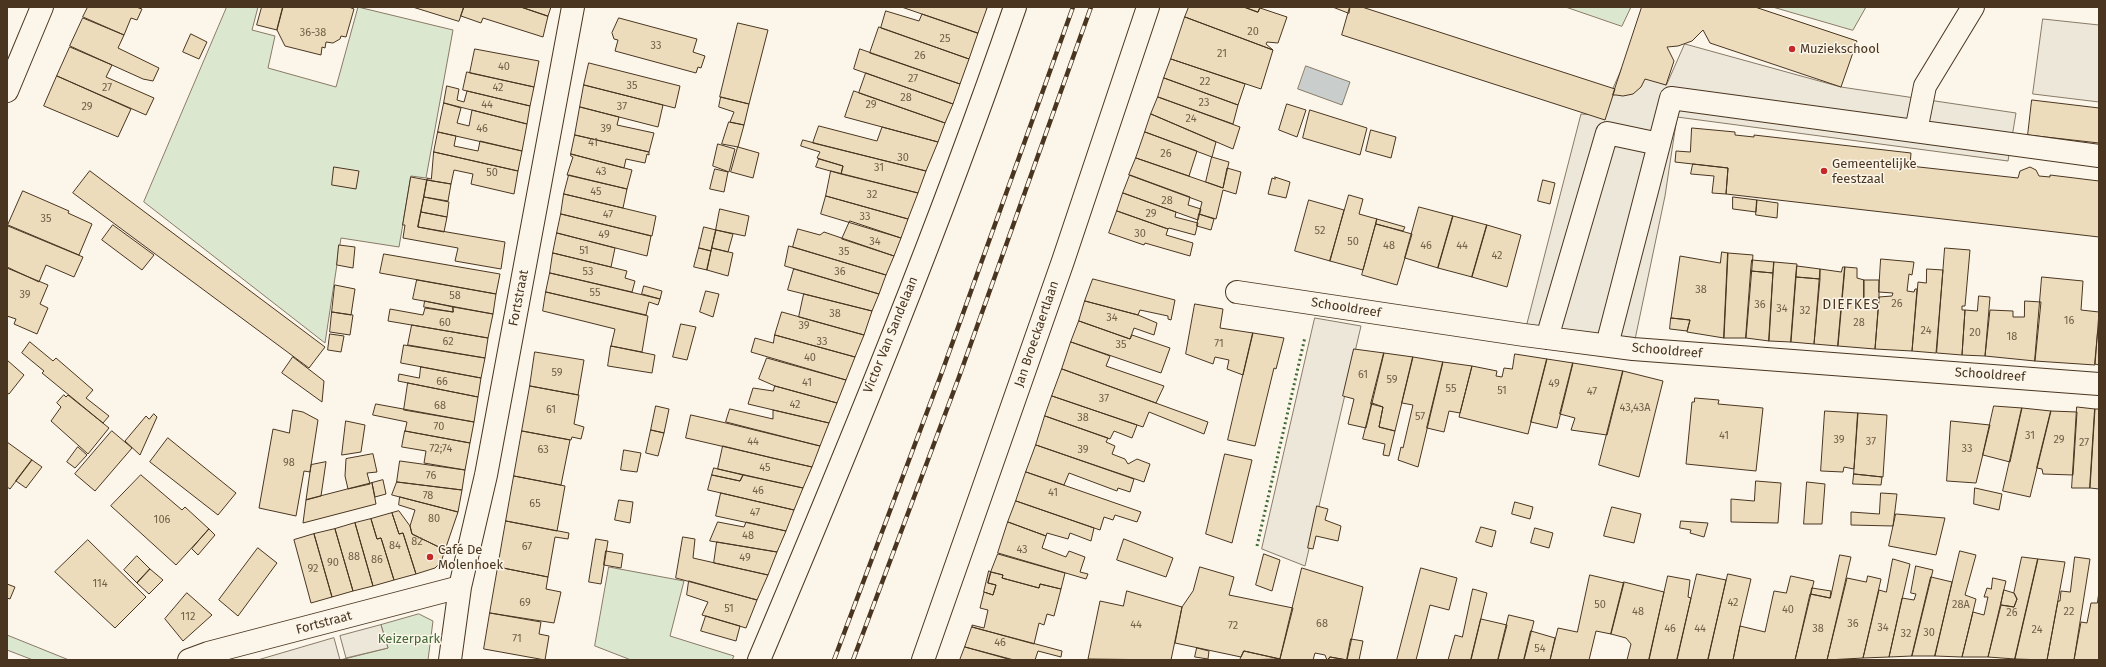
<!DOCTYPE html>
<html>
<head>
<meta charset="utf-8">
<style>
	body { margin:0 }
	#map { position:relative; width:2106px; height:667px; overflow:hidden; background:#fbf6e9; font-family:"Fira Sans",sans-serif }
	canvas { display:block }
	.frame { position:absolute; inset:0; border:8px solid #4a3520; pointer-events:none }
</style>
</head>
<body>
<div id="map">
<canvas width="2106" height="667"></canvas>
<div class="frame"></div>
</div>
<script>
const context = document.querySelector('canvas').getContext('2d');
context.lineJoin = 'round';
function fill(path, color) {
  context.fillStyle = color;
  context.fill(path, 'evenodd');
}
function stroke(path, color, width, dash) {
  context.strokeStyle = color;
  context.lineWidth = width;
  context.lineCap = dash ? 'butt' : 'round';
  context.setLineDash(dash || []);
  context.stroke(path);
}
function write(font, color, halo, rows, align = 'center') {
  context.font = font + ' "Fira Sans",sans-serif';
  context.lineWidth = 3;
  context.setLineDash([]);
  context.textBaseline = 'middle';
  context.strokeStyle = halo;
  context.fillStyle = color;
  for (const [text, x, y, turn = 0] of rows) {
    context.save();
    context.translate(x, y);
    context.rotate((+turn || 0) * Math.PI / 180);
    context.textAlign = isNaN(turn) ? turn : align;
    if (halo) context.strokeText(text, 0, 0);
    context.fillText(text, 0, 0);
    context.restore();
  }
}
const green = new Path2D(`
	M227,7h31l-6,23 23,6 -7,32 68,19 22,-80 95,23 -27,148 -15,-2 -12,71 -58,-9 -16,105 -181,-141z
	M1566,7h65l-9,19z
	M1773,7h93l-13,23z
	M609,567l75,14 -14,55 64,20 -2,4h-101l-36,-14z
	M419,614l14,7 -5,39h-88l48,-12 -7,-23z
	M7,635l62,25h-36l-26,-10z`);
fill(green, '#dce7d0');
stroke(green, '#887966', 1);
const parking = new Path2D(`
	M2043,19l56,6v77l-66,-8z
	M1685,44l156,43 175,26 -8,48 -331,-44 -12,79 -32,153 -109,-14 57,-221 20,1 21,-47 44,17z
	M1315,318l46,8 -56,240 -43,-17z
	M381,625l7,23 -42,10 -6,-22z
	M334,638l6,22h-82z`);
fill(parking, '#ede7d9');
stroke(parking, '#887966', 1);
const water = new Path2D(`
	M1306,66l44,16 -8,23 -44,-16z`);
fill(water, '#c9cecd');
stroke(water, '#887966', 1);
const building = new Path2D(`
	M88,7h48l6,2 -5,11 -6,-2 -7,17 -41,-18z
	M262,7h21l-6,23 -20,-5z
	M283,7h66l5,2 -8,28 -5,-1 -1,3 -7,4 -7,-1 -1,6 -3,-1 -1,8 -36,-9 -8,-16z
	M413,7h51l-5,14z
	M464,7h57l27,9 -5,21 -60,-19 -2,5 -20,-7z
	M521,7h30l-3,9z
	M902,7h81l4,1 -9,25z
	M1189,7h55l14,5 2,-4 27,9 -9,26 -11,-1 -1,2 7,6 -88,-33z
	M1244,7h16l-2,5z
	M1333,7h17l-1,6z
	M1350,7h12l253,82 -10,31 -263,-85z
	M1642,7h113l102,34 -16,46 -131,-44 -7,-13 -11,11 -14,5 -11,1 7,14 -8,24 -21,-6 -4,8 -8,7 -10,2 -7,-1h-3z
	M886,11l33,10 3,-7 56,19 -9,26 -88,-31z
	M1185,17l88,33 -12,39 -90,-30z
	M83,18l41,17 -6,13 41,20 -6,13 -10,-2 -73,-33z
	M619,18l78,21 -4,13 12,4 -4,12 -3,-1 -2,6 -81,-22 3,-11 -4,-1 -2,-6z
	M738,23l30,7 -19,74 -29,-7z
	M879,27l90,32 -9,25 -90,-31z
	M191,34l16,8 -8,17 -16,-7z
	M70,47l42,18 -6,12 48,21 -8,17 -89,-39z
	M475,49l64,12 -5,26 -64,-14z
	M860,49l100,35 -7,20 -99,-35z
	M1171,59l74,25 -7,21 -74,-27z
	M589,63l91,23 -5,22 -91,-23z
	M467,72l67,15 -4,19 -67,-16z
	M866,73l87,31 -8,19 -86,-30z
	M57,76l74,33 -13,28 -74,-31z
	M1164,78l74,27 -5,19 -75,-27z
	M584,85l79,20 -5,22 -78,-20z
	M447,86l12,3 -2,11 7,2 3,-11 63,15 -3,18 -83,-21z
	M854,91l91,32 -7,19 -93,-25z
	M721,97l28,7 -5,21 -14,-3 4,-10 -15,-5z
	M1158,97l82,30 -7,22 -82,-35z
	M2032,100l67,8v35l-71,-8z
	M444,103l17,5 -4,15 12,3 3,-16 55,14 -5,27 -84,-19z
	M1287,104l19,6 -9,27 -18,-7z
	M580,107l39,10 -2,8 37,8 -5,19 -74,-17z
	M1310,110l57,18 -7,27 -57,-17z
	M1151,114l65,28 -4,15 -67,-25z
	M729,122l15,3 -6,22 -16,-3z
	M819,126l58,15 5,-14 56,15 -12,29 -113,-28z
	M1692,128l43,4v3l19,2v-2l157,18 -1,13 108,12 2,-7 10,-4 6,3 3,6 11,1v-2l49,6v56l-373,-43 2,-26 -53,-6 1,-11 14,1z
	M1371,130l25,7 -5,21 -25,-7z
	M438,132l18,4 -2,10 24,5 2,-10 42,10 -4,20 -84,-19z
	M1145,132l52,19 -8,25 -53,-18z
	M575,135l74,17v3l-2,-1 -2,9 -19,-4 -2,9 -53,-14z
	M803,140l19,5 104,26 -8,22 -77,-19 2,-8 -26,-8 3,-6 -19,-6z
	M718,144l17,5 -6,23 -16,-6z
	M738,147l21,6 -6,25 -22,-6z
	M434,152l84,19 -4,23 -43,-10 2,-10 -19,-4 -3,14 -24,-4v-2l4,1z
	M571,154l61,16 -5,19 -60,-14 6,-18 -2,-1z
	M1212,157l17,5 -6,26 -17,-6z
	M1136,158l87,30 4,-20 14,4 -5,22 -13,-4 -7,29 -17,-5 3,-12 -73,-27z
	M819,159l24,7 -2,8 -25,-7z
	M1693,164l35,4 -2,26 -14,-1 2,-17 -23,-2z
	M334,167l25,4 -3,18 -24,-4z
	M715,169l13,3 -4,20 -14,-3z
	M90,171l235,176 -16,21 -236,-175z
	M831,171l87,22 -10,26 -82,-23z
	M569,175l58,14 -4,19 -59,-14z
	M1130,175l60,22 -2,8 13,4 -3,11 -75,-27z
	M411,177l16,3 -9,47 87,15 -4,27 -46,-8 3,-13 -55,-10 2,-13h-2z
	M1275,177l15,5 -4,16 -18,-4 4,-16 3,1z
	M427,180l24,4 -3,17 -24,-4z
	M1543,180l12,3 -5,21 -12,-3z
	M23,191l46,20 -1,2 24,11 -13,31 -71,-30z
	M1123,193l53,19 -1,5 23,6 -3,12 -26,-7 -1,1 -51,-18z
	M564,194l92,22 -4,20 -91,-22z
	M1349,195l14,4 -4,15 18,5 -14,51 -33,-9z
	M826,196l82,23 -7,19 -80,-24z
	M424,197l25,5 -2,15 -26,-5z
	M1733,197l24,3 -1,12 -23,-3z
	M1309,200l35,10 -14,51 -35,-10z
	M1757,200l21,3 -1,15 -21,-3z
	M1419,207l34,9 -15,52 -33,-10z
	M720,209l29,7 -4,20 -29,-6z
	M1117,211l51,18 -2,6 27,8 -3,13 -45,-13 -1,2 -35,-12z
	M421,212l26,5 -3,15 -26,-5z
	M561,214l90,22 -4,20 -90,-23z
	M1199,214l15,5 -3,11 -14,-4z
	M1453,216l34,9 -15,52 -34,-9z
	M1377,219l28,8 -2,4 -27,-7z
	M850,221l51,17 -7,18 -52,-17z
	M1376,224l36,10 -15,51 -35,-10z
	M113,225l41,30 -12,15 -40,-30z
	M1487,225l34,10 -14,52 -35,-10z
	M8,226l75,31 -9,20 -28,-12 -7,17 -32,-15z
	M704,227l12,3 -5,21 -12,-3z
	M798,229l22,6 4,-3 70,24 -8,19 -93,-28z
	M716,230l17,4 -5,18 -16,-4z
	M557,233l58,15 -4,19 -58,-14z
	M339,245l16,2 -2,21 -16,-3z
	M789,246l97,29 -7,19 -94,-28z
	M699,248l12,3 -4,19 -13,-3z
	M712,248l21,5 -5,23 -21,-6z
	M1945,248l25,2 -5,56h-3v4h3l-3,45 -25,-2z
	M1722,252l6,1 -4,85 -37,-6 3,-12 -19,-2 9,-62 40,7z
	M553,253l74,18 -2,7 10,3 -3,11 -82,-19z
	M1728,253l25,2 -7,83h-22z
	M384,254l116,20 -4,20 -116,-21z
	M1881,259l33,3 -2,13 -3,-1 -2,17 7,1 1,-3h2l-5,62 -37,-2 4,-52 13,-1 1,-3 -14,-1z
	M1752,260l22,2 -1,11 -22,-2z
	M1774,262l23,2 -6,78 -22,-1z
	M1797,266l23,3v10l-24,-2z
	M1843,267h2l-7,79 -24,-2 6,-75 21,3z
	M1845,267l12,1v10l7,2v19l15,1 -4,49 -37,-3z
	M7,268l41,17 -8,19 8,4 -11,26 -23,-10 2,-5 -9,-3z
	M794,269l85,25 -7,17 -84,-21z
	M1927,269l16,1 -7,83 -24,-2 6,-69 8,1z
	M1751,271l22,2 -4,68 -23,-3z
	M550,273l110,26 -2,6 -9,-3 -3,13 -100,-23z
	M1796,277l24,2 -6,65 -23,-2z
	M2042,277l41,4 -2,29 18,2 -4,53 -60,-4z
	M1093,279l82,21 -4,20 -3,-1v-3l-28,-6 -2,5 -53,-14z
	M417,280l79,14 -3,20 -80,-15z
	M1864,280h15v20l-15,-1z
	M335,285l20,4 -4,26 -19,-3z
	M644,286l18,5 -2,8 -18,-5z
	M706,291l13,3 -6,23 -13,-5z
	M546,292l102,24 -6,36 -31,-6 4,-17 -72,-18z
	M804,294l68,17 -8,24 -65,-18z
	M1979,296l11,1 -5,59 -23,-1 3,-45 12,1z
	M425,301l28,6v5l-29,-5z
	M1085,301l53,14 19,8 -3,12 -20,-7 -4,11 -51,-18z
	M2025,301l16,1 -6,59 -50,-5 5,-46 23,1v6h11z
	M1195,304l28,5 -3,19 33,5 -10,42 -16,-6 2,-9 -14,-3 -2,7 -27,-10z
	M453,307l40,7 -5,24 -100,-17 2,-12 33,6 2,-7 28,4z
	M332,312l21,3 -3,20 -20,-3z
	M782,312l82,23 -9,22 -80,-22z
	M1671,318l19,2 -3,11 -17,-2z
	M1079,321l51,18 2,-4 38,13 -9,25 -90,-31z
	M681,324l15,3 -9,33 -14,-3z
	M412,325l76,13 -3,20 -77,-13z
	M2098,332h1v33l-4,-1z
	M1253,333l31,5 -8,31 -2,-1 -19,78 -27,-6z
	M330,334l14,2 -3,16 -13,-2z
	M775,335l80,22 -9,23 -95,-28 4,-14 18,5z
	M30,342l23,19 3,-3 37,32 -7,8 23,18 -6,7 -61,-50 2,-2 -22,-18z
	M1071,342l39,14 -4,10 58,20 -8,17 -94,-34z
	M404,345l81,13 -4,20 -80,-15z
	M611,346l44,9 -3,18 -44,-7z
	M1354,349l30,4 -18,75 -18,-4 6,-25 -11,-3z
	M535,352l49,8 -6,35 -48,-9z
	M1384,353l29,4 -18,74 -16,-4 4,-20 -12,-3z
	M1515,354l32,5 -19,75 -69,-17 13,-51 25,5 -1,5 6,1 2,-9 8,1z
	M293,357l31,24 -2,21 -40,-29z
	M1413,357l30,5 -25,105 -20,-7 3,-13 2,1 10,-43 -11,-2z
	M767,358l79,22 -9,23 -62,-17 -16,-7z
	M1547,359l26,4 -16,65 -26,-6z
	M7,360l17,15 -15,19 -2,-1z
	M1443,362l29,4 -12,47 -11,-2 -5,21 -17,-4z
	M1573,363l50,8 -16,64 -36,-5 4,-12 -15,-4z
	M421,367l60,11 -3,19 -80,-16 1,-7 20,4z
	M1062,369l146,53 -4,12 -55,-22 -6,15 -91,-31z
	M1623,371l40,10 -24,96 -40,-12z
	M408,383l70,14 -4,25 -70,-12z
	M530,386l49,9 -5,29 10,3 -3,12 -9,-2 -1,3 -49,-9z
	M775,386l62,17 -8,20 -81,-19 5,-16 20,3z
	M64,395l2,2 2,-2 41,33 -21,26 -37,-33 10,-14 -4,-4z
	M1052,396l85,29 -5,13 -18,-7 -4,8 -65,-23z
	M1695,398l24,2 -1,4 45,4 -7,63 -70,-7 6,-62h2z
	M1372,403l11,4 -4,20 16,4 -6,25 -6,-1 2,-11 -22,-5z
	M376,404l98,18 -4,21 -65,-12 2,-9 -34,-7z
	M656,406l13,3 -5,24 -13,-3z
	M1994,406l28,2 -12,54 -27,-7z
	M2077,407l18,2 -5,79h-18z
	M2022,408l29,3 -21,86 -27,-6z
	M730,409l43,10v-9l56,13 -9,23 -94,-24z
	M2095,409h4v80l-9,-1z
	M293,410l10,2 15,8 -8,52 -6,-1 -8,45 -37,-8 14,-79 16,4z
	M1825,411l33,2 -4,56 -10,-2 -1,5 -22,-1z
	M2051,411l26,1 -4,63 -30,-1 -1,-5 -5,-1z
	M1858,413l29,2 -4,62 -29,-3z
	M154,414l3,3 -17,38 -15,-14 21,-25 3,3z
	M691,415l35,8 94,23 -8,21 -117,-27 -9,-2z
	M1045,416l63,22 -2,4 9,4 -3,8 13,5 3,5 9,-5 13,5 -6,18 -108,-37z
	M346,421l19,4 -4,27 -19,3z
	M1951,421l39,4 -14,58 -29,-2z
	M651,430l13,3 -6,23 -12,-3z
	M112,431l20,17 -37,43 -20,-17z
	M405,431l65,12 -5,27 -41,-7 2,-12 -24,-4z
	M522,431l48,9 -9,45 -47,-9z
	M168,438l68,55 -18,22 -68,-53z
	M7,442l25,18 -22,29 -3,-2z
	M1036,445l98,34 -4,13 -12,-4 -1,3 -48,-18 -5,12 -38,-13z
	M723,446l49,12 40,9 -9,21 -85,-19z
	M78,447l9,8 -12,13 -8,-6z
	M624,450l17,3 -4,19 -16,-2z
	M373,454l4,18 -10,1 3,11 -22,5 -3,-13 1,-17z
	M1225,454l27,6 -20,83 -26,-9z
	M32,460l10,7 -16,21 -10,-7z
	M400,461l65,9 -3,20 -65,-8z
	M326,462l-5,34 -15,4 5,-35z
	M714,468l4,1 25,6 -3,6 -28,-6z
	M1026,472l115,40 -4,10 -22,-7 -2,5 -9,-3 -4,13 -84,-29z
	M1854,474l28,3 -1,8 -28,-1z
	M141,475l41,35 3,-3 24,22 -33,36 -65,-59z
	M712,475l28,6 3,-6 60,13 -9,22 -86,-20z
	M514,476l51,10 -8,45 -51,-10z
	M383,480l3,14 -11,3 -3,-14z
	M1756,481l25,2 -3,40 -47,-1v-23l23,2z
	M397,482l65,8 -4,22 -66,-17z
	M1807,482l18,2 -3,40h-18z
	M372,483l4,21 -73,19 3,-23z
	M1975,488l27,6 -3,16 -25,-6z
	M721,493l73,17 -8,21 -70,-15z
	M1881,493l16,1 -4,32 -42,-1v-13l28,2z
	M400,497l58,15 -13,38 -33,-16 -2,-8 5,-16 -16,-5z
	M619,500l14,2 -3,21 -15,-3z
	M1016,501l78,27 -3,13 -21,-8 -2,6 -21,-6 -1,3 -38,-14z
	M1515,502l18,5 -3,12 -18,-5z
	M1317,506l11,3 -3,11 16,6 -3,15 -22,-5 -3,13 -5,-1z
	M1612,507l29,7 -7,29 -30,-7z
	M399,511l11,15 2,8 33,16 -4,12 -6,6 -19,6 -13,-41 -4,1 -7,-21z
	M392,513l7,21 4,-1 13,41 -22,6 -13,-42 -4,1 -6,-20z
	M1896,514l49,4 -9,37 -47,-9z
	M371,519l6,20 4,-1 13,42 -21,6 -18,-63z
	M506,521l63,12 -1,6 -13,-2 -7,40 -50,-10z
	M1681,521l27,2 -4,14 -14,-4 1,-3 -11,-2z
	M718,522l26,5 2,-5 40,9 -9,21 -67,-11z
	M1008,522l38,14 -4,12 24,9 3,-6 16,6 -5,15 8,2 -2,5 -88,-26z
	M355,523l18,63 -20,5 -18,-62z
	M1481,527l15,4 -4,16 -16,-5z
	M1535,528l18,5 -4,15 -18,-5z
	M209,529l6,6 -17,20 -6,-6z
	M335,529l18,62 -21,6 -18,-63z
	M314,534l18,63 -21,6 -17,-63z
	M683,537l12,2 -2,19 75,17 -11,25 -81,-22z
	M596,539l12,2 -7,43 -12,-2z
	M1124,539l49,19 -7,19 -49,-17z
	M88,540l58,57 -31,31 -60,-56z
	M717,542l60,10 -9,23 -54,-12z
	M258,548l19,15 -39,53 -19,-16z
	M606,551l17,3 -2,14 -17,-3z
	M1960,551l16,4 -11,40 11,4 -14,58 -27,-1z
	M998,554l67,19 -4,16 -21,-5 -1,4 -37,-10 1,-3 -12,-3z
	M1264,554l16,6 -8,31 -16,-6z
	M1840,555l11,2 -24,103h-32l15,-66 20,4z
	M137,556l13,13 -13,14 -13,-13z
	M2022,557l16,2 -23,100 -27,-2 13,-52 13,2 3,-8 -3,-6z
	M2075,557l15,2 -16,101h-27l11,-59h2l1,-10 9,1z
	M1893,559l17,5 -21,93 -26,1 16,-68 7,2z
	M2038,559l27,3 -18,98 -32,-1z
	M1916,566l17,4 -21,86 -23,1 13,-59 12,2 2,-6 -5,-1z
	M498,567l50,10 -2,12 15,3 -7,31 -64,-10z
	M1200,567l34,10 -5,18 64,13 -13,51 -36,-8 -3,6 -66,-14 7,-36 11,-16z
	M1302,568l61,19 -16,73 -17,-3 -3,3 -2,-5 -10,-2 -2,7h-33z
	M1421,568l36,10 -8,32 -19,-5 -14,55h-19z
	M150,569l13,11 -14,14 -12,-11z
	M989,571l2,1 -3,11 8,2 -3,10 -9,-3z
	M991,572l12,3 -1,3 37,10 1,-4 21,5 -7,27 -7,-2 -3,11 -5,-2 -5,21 -62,-17v-2l12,3 4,-18 -8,-2 4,-16 9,3 3,-10 -8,-2z
	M1697,574l29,6 -18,80h-31z
	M1728,574l23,5 -11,47 -7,34h-25z
	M1590,575l34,8 -13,51 -15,-3 -7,29h-39l8,-32 19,4z
	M1668,576l22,4 -2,17 3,1 -14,62h-28z
	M1791,576l23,5 -19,79h-62l7,-34 25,6 9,-41 12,2z
	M1868,576l13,3 -18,79 -36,2 20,-82 19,4z
	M1931,577l21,5 -17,74h-23z
	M1993,578l13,3 -18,76h-26l11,-45 11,3 4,-18h-4l3,-9 4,1z
	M689,581l68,19 -11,28 -44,-13 6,-13 -21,-7z
	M1624,582l40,10 -15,68h-22l4,-16 -5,-6 -15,-4z
	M7,584l8,3 -5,12 -3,-1z
	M1812,588l19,3 -1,7 -19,-4z
	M1473,589l14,4 -16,67h-23l7,-25 7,2z
	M2004,590l10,3 3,6 -3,8 -13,-2z
	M1127,591l55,16 -11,53 -83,-1 12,-58 23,5z
	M2099,592v68h-25l7,-38 6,1 4,-20h6z
	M187,593l25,22 -29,26 -18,-22z
	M490,613l51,9 -2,12 10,2 -4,24 -61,-11z
	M1509,615l25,6 -10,39h-26z
	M706,616l34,10 -4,15 -35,-10z
	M1481,619l26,6 -9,35h-27z
	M972,627l90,24 -1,6 -23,-6 -3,9h-21l-49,-13z
	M1531,631l24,7 -5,22h-26z
	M1351,639l12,2 -4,19h-12z
	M965,647l43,12v1h-48z
	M1197,648l12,3 -1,8 -13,-2z
	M1244,651l36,8 -40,1z
	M1330,657l17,3h-18z`);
fill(building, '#ecdcbc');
stroke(building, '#4a3520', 1);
const minor = new Path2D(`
	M7,91l35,-84
	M1916,131l9,-45 48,-79
	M1237,292l287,43 109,14 466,35
	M1547,338l60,-205 52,11
	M1607,345l64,-247 428,58
	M189,660l19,-7 252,-66
	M450,660l10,-73 26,-112 87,-468
	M759,660c91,-215 180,-432 256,-653`);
const major = new Path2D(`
	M923,660l140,-399 85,-254`);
stroke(minor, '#4a3520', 24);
stroke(major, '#4a3520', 24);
stroke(minor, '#fbf6e9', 22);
stroke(major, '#fbf6e9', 22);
const rail = new Path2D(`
	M834,660l108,-288 131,-365
	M853,660l106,-283 132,-370`);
stroke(rail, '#4a3520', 4.5);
stroke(rail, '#fbf6e9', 3, [9]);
stroke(new Path2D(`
	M1257,546l48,-209`), '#436837', 3, [2, 3]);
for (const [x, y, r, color] of [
	[1792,49,4,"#c62828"],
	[1824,171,4,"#c62828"],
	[430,557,4,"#c62828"]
]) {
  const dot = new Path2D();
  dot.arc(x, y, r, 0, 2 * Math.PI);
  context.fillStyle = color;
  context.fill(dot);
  stroke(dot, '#fbf6e9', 1.5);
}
write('11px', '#725f47', null, [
	["20",1253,32],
	["36-38",313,33],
	["25",945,39],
	["33",656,46],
	["21",1222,54],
	["26",920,56],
	["40",504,67],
	["27",913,79],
	["22",1205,82],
	["35",632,86],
	["27",107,88],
	["42",498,88],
	["28",906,98],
	["23",1204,103],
	["44",487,105],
	["29",871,105],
	["29",87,107],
	["37",622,107],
	["24",1191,119],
	["46",482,129],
	["39",606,129],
	["41",593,143],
	["26",1166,154],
	["30",903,158],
	["31",879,168],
	["43",601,172],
	["50",492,173],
	["45",596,192],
	["32",872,195],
	["28",1167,201],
	["29",1151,214],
	["47",608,215],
	["33",865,217],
	["35",46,219],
	["52",1320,231],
	["30",1140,234],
	["49",604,235],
	["34",875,242],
	["50",1353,242],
	["48",1389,246],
	["46",1426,246],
	["44",1462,246],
	["51",584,251],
	["35",844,252],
	["42",1497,256],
	["53",588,272],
	["36",840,272],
	["38",1701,290],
	["55",595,293],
	["39",25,295],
	["58",455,296],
	["26",1897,304],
	["36",1760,305],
	["34",1782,309],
	["32",1805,311],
	["38",835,314],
	["34",1112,318],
	["16",2069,321],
	["60",445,323],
	["28",1859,323],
	["39",804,326],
	["24",1926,331],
	["20",1975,333],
	["18",2012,337],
	["62",448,342],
	["33",822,342],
	["71",1219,344],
	["35",1121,345],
	["40",810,358],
	["59",557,373],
	["61",1363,375],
	["59",1392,380],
	["66",442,382],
	["41",807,383],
	["49",1554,384],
	["55",1451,389],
	["51",1502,391],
	["47",1592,392],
	["37",1104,399],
	["42",795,405],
	["68",440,406],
	["43,43A",1635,408],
	["61",551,410],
	["57",1420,417],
	["38",1083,418],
	["70",439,427],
	["41",1724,436],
	["31",2030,436],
	["39",1839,440],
	["29",2059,440],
	["44",753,442],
	["37",1871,442],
	["27",2084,443],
	["72;74",441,449],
	["33",1967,449],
	["63",543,450],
	["39",1083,450],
	["98",289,463],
	["45",765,468],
	["76",431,476],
	["46",758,491],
	["41",1053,493],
	["78",428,496],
	["65",535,504],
	["47",755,513],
	["80",434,519],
	["106",162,520],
	["48",748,536],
	["82",417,542],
	["84",395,546],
	["67",527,547],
	["43",1022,550],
	["88",354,557],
	["49",745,558],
	["86",377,560],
	["90",333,563],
	["92",313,569],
	["114",100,584],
	["69",525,603],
	["42",1733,603],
	["50",1600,605],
	["28A",1961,605],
	["51",729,609],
	["40",1788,610],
	["48",1638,612],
	["22",2069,612],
	["26",2012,613],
	["112",188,617],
	["68",1322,624],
	["36",1853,624],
	["44",1136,625],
	["72",1233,626],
	["34",1883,628],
	["46",1670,629],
	["44",1700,629],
	["38",1818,629],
	["24",2037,630],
	["30",1929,633],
	["32",1906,634],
	["71",517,639],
	["46",1000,643],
	["54",1540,649]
]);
write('13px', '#4a3520', '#fbf6e9', [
	["Muziekschool",1800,49],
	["Gemeentelijke",1832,164],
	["feestzaal",1832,179],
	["Café De",438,550],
	["Molenhoek",438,565]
], 'left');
write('13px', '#4a3520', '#fbf6e9', [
	["Fortstraat",519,298,-79],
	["Schooldreef",1346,308,9],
	["Jan Broeckaertlaan",1037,334,-71],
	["Victor Van Sandelaan",891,335,-68],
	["Schooldreef",1667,351,5],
	["Schooldreef",1990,375,4],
	["Fortstraat",324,623,-15]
]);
write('13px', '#436837', '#fbf6e9', [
	["Keizerpark",409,639]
]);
context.letterSpacing = '1px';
write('14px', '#4a3520', '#fbf6e9', [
	["DIEFKES",1851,305]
]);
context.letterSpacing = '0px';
</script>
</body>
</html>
